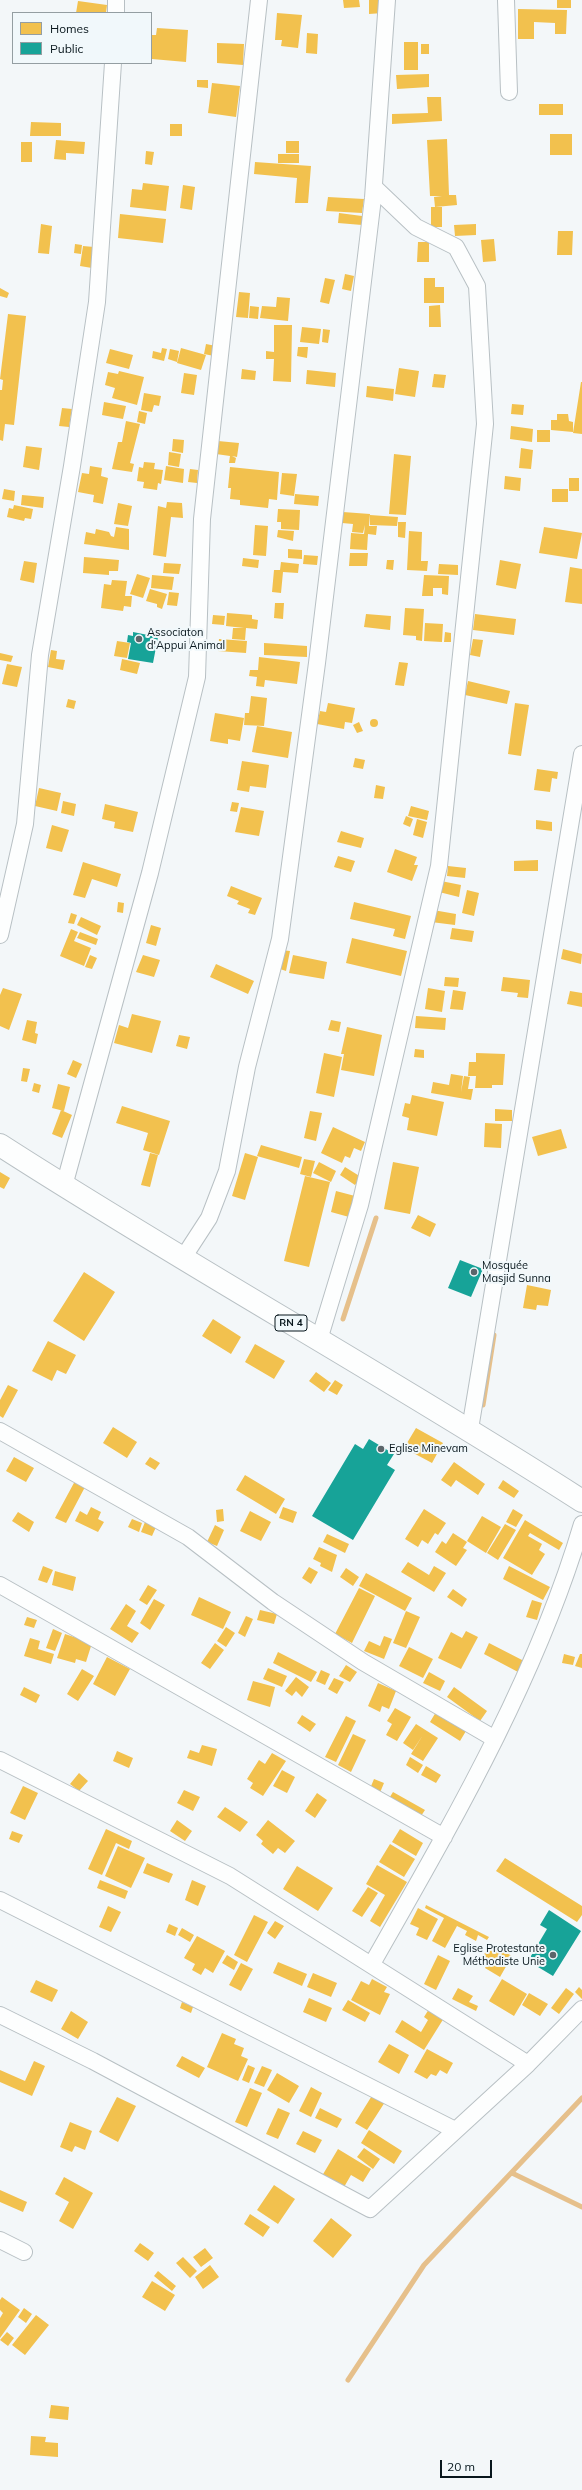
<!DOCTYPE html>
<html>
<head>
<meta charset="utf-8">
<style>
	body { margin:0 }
	#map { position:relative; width:582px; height:2490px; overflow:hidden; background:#f3f7f9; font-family:Mulish,sans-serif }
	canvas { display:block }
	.legend { position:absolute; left:12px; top:12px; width:140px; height:52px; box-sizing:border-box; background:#f1f8fb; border:1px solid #949ea2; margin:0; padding:5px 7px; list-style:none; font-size:12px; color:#09171d }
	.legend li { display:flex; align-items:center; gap:8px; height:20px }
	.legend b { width:20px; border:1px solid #949ea2 }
	.scale { position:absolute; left:440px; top:2460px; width:52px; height:18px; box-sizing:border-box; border:2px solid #09171d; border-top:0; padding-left:5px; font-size:12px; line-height:14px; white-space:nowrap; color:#09171d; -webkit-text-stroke:3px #f1f8fb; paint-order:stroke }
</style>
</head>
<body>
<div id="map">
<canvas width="582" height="2490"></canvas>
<ul class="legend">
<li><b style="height:11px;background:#f2c14e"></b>Homes</li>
<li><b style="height:11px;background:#17a398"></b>Public</li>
</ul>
<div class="scale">20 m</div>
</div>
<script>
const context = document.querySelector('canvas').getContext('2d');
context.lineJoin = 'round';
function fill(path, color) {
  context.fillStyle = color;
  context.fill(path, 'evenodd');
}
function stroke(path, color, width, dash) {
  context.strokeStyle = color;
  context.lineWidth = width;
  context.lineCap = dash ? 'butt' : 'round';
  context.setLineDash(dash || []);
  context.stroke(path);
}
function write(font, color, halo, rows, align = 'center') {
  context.font = font + ' Mulish,sans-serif';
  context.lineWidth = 4;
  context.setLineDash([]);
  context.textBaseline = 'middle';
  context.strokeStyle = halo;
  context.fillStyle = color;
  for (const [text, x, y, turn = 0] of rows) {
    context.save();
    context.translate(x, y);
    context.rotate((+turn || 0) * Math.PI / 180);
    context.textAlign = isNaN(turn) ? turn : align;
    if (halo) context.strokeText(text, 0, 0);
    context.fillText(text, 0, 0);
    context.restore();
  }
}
fill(new Path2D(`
	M343,0h16l1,7 -16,1z
	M369,0h14v13l-14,1z
	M557,0h14v8h-14z
	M78,1l29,4 -1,8h-30z
	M518,9l49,1 -1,24h-11v-11l-21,-1v17h-16z
	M277,13l25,2 -4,33 -17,-2 1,-6h-7z
	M157,28l31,2 -2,32 -34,-3 -1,-24h5z
	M307,33l11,1 -1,20 -11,-1z
	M404,42h14v28h-14z
	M217,43l27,1 -1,21 -26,-2z
	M421,44h8v10h-8z
	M429,74v13l-32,2 -1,-14z
	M197,80h11v8l-11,-1z
	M212,83l28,3 -4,31 -28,-4z
	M427,97h14l1,24 -50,3v-10l36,-1z
	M539,104h24v11h-24z
	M31,122l30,1v13h-31z
	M170,124h12v12h-12z
	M550,134h22v21h-22z
	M447,139l2,56h7l1,10 -22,2 -1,-10 8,-1h-12l-3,-56z
	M56,140l29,2 -1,12 -18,-1v7l-12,-1z
	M286,141h13v12h-13z
	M21,142h11v20h-11z
	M146,151l8,1 -2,13 -7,-1z
	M278,154h21v9h-21z
	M255,162l56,4 -3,37h-13l2,-25 -43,-4z
	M143,183l26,3 -3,25 -36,-4 2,-18 10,1z
	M183,185l12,2 -3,23 -12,-2z
	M328,197l36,2 -2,14 -36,-2z
	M431,207h11v20h-11z
	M339,213l23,3v9l-24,-2z
	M120,214l46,5 -3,24 -45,-5z
	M41,224l11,2 -3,28 -11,-1z
	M476,224v11l-21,1 -1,-11z
	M558,231h15l-1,24h-15z
	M494,239l2,22 -13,1 -2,-22z
	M418,242h11v20h-12z
	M75,244l7,1 -1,9 -7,-1z
	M83,246l11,1 -2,21 -12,-2z
	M345,274l9,2 -3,15 -9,-2z
	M325,278l10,2 -6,24 -9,-2z
	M424,278h11v9h9v16h-20z
	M0,288l9,5 -2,5 -7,-2z
	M239,292l11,1 -2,25 -12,-1z
	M277,297l13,1 -2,23 -28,-3 2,-12 14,1z
	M440,305l1,22h-12v-21z
	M250,306l9,1 -1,12 -9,-1z
	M8,314l18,2 -12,109 -9,-1 -2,17 -3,-1v-50h2l1,-10 -3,-1z
	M274,325h18l-1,57 -18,-1 1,-22h-8v-8l8,1z
	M302,327l19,2 -2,15 -19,-2z
	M323,329l7,1 -2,13 -6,-1z
	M206,344l10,2 -2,10 -10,-2z
	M298,347h10l-1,11 -10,-2z
	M162,348l5,1 -3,12 -12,-3 1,-7 8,2z
	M181,348l25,7 -5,15 -24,-7z
	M110,349l23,6 -4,14 -23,-6z
	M170,349l9,2 -2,11 -9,-3z
	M399,368l20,3 -4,26 -20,-3z
	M242,369l14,2 -1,9 -14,-1z
	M307,370l29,3 -1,14 -29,-3z
	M119,371l25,6 -7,28 -25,-7 3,-10 -10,-3 3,-13 10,2z
	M184,373l13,2 -3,20 -13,-2z
	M434,374l12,1 -2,13 -12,-1z
	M581,382h1v52l-9,-1z
	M367,386l27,3 -1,12 -27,-4z
	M144,393l17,3 -2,10 -5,-1 -2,7 -11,-2z
	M104,402l22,4 -3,13 -21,-4z
	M512,404l12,1 -1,10 -12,-1z
	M62,408l10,1 -3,18 -10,-1z
	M139,411l8,2 -2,11 -8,-2z
	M557,414h11l1,7 4,1v10l-22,-2v-10h6z
	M126,421l14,3 -10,39 4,1 -2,8 -20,-3 6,-27h4z
	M511,426l22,3 -1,13 -22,-3z
	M537,430h13v12h-13z
	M173,439l11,1 -1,13 -11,-2z
	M218,441l21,2 -2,14 -5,-1 4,2 -1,5h-6l1,-7 -14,-2z
	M26,446l16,2 -3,22 -16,-3z
	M521,448l12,2 -2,19 -12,-1z
	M169,452l12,2 -2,13 -11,-2z
	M394,454l17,2 -5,59 -17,-1z
	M144,462l11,1 -1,6 9,1 -2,14 -3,-1 -1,7 -14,-2 1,-6 -7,-1 2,-14 4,1z
	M90,466l12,2 -1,8 7,2 -5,26 -10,-2 1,-7 -16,-3 4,-19 7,1z
	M166,466l18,3 -1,14 -19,-3z
	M230,467l49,5 -2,28 -8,-1 -1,9 -28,-3v-5l-10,-1 1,-11h-3z
	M190,469l8,1 -1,13 -9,-1z
	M282,473l15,1 -3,22 -14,-2z
	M505,476l16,2 -1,13 -16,-2z
	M569,478h10v13h-10z
	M4,489l11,2 -1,10 -12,-2z
	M552,489h16v13h-16z
	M295,494l24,2 -1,10 -24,-2z
	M22,495l22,2 -1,11 -22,-3z
	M167,502l15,1 1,15 -12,-1 -5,40 -13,-2 5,-49 8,2z
	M118,503l14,3 -4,20 -14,-2z
	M14,505l19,4 -2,10 -6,-1 -1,3 -17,-4 2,-9 4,1z
	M278,509l22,1 -1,20 -18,-1v-7h-4z
	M343,512l27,2 -1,12h8l-1,9 -8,-1 -1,16 -17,-1 1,-16 13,1 1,-9 -2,8 -11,-1 1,-8 -11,-1z
	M370,515l28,2 -1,9 -27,-1z
	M398,522h8l-1,16 -7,-1z
	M255,525l13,1 -2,30 -13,-1z
	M116,527l13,2v21l-45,-6 2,-12 9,2 1,-5 13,3 2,4 3,1z
	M544,527l38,6 -5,26 -38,-6z
	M278,530l16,1 -1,10 -16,-4z
	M409,531l13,1 -1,29h7l-1,10 -20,-1z
	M288,549l14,1v9l-14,-1z
	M350,553h18l-1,13h-18z
	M304,555l14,1 -1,9 -14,-1z
	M84,557l35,3 -1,11h-9v4l-26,-2z
	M243,558l16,2 -1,8 -16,-2z
	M387,560h7l-1,10 -7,-1z
	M500,560l21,4 -5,25 -20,-4z
	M24,561l13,2 -3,20 -14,-3z
	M281,562l18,2 -1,9 -15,-1 -2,21 -9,-1 2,-22h6z
	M164,563l17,1 -2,10 -16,-1z
	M439,564l19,1v10l-20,-1z
	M570,567l12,2v35l-17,-2z
	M137,574l13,4 -7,20 -13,-4z
	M152,575l22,2 -2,13 -21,-2z
	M424,575l25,1 -1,19 -6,-1v-6h-9v8h-11z
	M112,580l15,1 -2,15h7l-1,11 -7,-1 -1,5 -22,-3 3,-24 7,1z
	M150,589l17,5 -5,15 -5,-2v-3l-11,-3z
	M169,592l10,1 -2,13 -10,-1z
	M275,603h9l-1,16 -9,-1z
	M405,608l19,1 -2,32 -6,-1v-4l-13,-1z
	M227,613l25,2v4l6,1 -1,9 -11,-1 -1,12 -13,-1 1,-11h11l-18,-2z
	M366,614l25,2 -1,14 -26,-3z
	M475,614l41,5 -2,16 -41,-5z
	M213,615l12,1 -1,9 -12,-1z
	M425,623l18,1 -1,18 -18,-1z
	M445,632l6,1v9h-7z
	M219,639l28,2 -1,12 -28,-2z
	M473,639l10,1 -3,17 -10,-2z
	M117,641l13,2 -3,15 -13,-2z
	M264,643l43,3v11l-43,-2z
	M51,650l6,1 -1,8 9,1 -2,10 -15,-3z
	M0,653l13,3 -2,6 -11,-2z
	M259,657l41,5 -3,22 -32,-4 -1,7 -8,-1 1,-9 -8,-1 1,-6h8z
	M122,659l18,4 -3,11 -17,-4z
	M399,662l9,1 -4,23 -9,-1z
	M7,664l15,3 -5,20 -15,-3z
	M468,681l42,10 -3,13 -42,-9z
	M251,696l16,2 -3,28 -20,-1 1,-12h4z
	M68,699l8,2 -2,8 -8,-2z
	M328,703l27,5 -3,15 -7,-1 -1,7 -27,-5 3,-13 6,1z
	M515,703l14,2 -8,51 -13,-2z
	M215,713l29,5 -4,23 -12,-2v5l-18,-3z
	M370 723a4 4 0 1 1 8 0a4 4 0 1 1-8 0Z
	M359,722l4,9 -6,2 -4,-8z
	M257,726l35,6 -4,26 -36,-6z
	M355,758l10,2 -2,9 -10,-2z
	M242,761l27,4 -3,23 -16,-2 -1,6 -12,-2z
	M537,769l21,3 -1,7 -5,-1 -2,14 -16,-2z
	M376,785l9,2 -2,12 -9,-1z
	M39,788l22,5 -4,18 -22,-5z
	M63,801l13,3 -2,12 -13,-3z
	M232,802l7,1 -2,9 -7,-1z
	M105,804l33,8 -5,20 -19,-4 1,-6 -13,-3z
	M411,806l18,5 -2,9 -19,-4z
	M241,807l23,4 -5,25 -24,-4z
	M406,816l7,3 -3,8 -7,-3z
	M417,819l10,3 -4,16 -10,-3z
	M536,820l16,2v9l-16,-2z
	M52,825l17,5 -7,22 -16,-4z
	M341,831l23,7 -3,10 -24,-6z
	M395,849l22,8 -3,8h4l-6,16 -25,-9z
	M338,856l17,5 -4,11 -17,-5z
	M538,860v11h-24v-10z
	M83,862l38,12 -4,13 -25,-8 -7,19 -12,-3z
	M448,866l18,2 -1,10 -18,-2z
	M441,881l20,4 -2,12 -20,-5z
	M231,886l31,12 -7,17 -7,-2 2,-4 -13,-5 2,-3 -12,-5z
	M467,890l12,3 -5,23 -12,-3z
	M118,902l6,1 -1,10 -6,-1z
	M354,902l57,14 -6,23 -12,-3 2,-7 -45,-10z
	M433,910l23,4 -1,11 -24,-3z
	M71,913l6,2 -3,9 -6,-1z
	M81,917l20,9 -4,9 -20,-10z
	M151,925l10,3 -5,18 -10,-3z
	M452,928l22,3 -2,11 -22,-3z
	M71,929l7,3 -4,9 17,7 -7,18 -24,-10z
	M80,932l18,7 -2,6 -19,-7z
	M352,938l55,13 -6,25 -55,-13z
	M563,949l19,5 -1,10 -20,-5z
	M281,950l9,1 -4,20 -9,-3z
	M90,955l7,3 -5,11 -7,-2z
	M143,955l17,5 -6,17 -18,-5z
	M293,955l34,7 -3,17 -35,-6z
	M216,964l38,17 -6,13 -38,-17z
	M445,977l14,1 -1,9 -14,-1z
	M503,977l27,3 -2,18 -11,-1 1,-4 -17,-2z
	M3,988l19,6 -13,36 -9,-4v-31z
	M428,988l17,3 -3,21 -17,-3z
	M453,990l13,2 -3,18 -13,-1z
	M570,991l12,2v14l-15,-3z
	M132,1014l29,7 -9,32 -38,-10 5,-18 9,3z
	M416,1016l30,2 -1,12 -30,-2z
	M27,1020l10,2 -2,11 3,1 -2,10 -14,-4z
	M331,1020l10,2 -2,10 -11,-2z
	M347,1027l35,8 -8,41 -33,-6 3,-16h-3z
	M179,1035l11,2 -3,12 -11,-3z
	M415,1049l9,1v8l-10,-1z
	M324,1053l18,4 -8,40 -18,-4z
	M476,1053l29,1 -2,31h-11v3h-17l1,-12h-8l1,-14h7z
	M73,1060l9,4 -6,14 -9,-4z
	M23,1068l7,1 -3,13 -6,-1z
	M451,1074l12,2 -2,16 3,-16 6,1 -2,12h5l-2,11 -40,-7 2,-11 16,3z
	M34,1083l7,2 -2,8 -7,-2z
	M58,1084l12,3 -6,24 -12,-3z
	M412,1095l32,7 -7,34 -30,-6 2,-12 -7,-2 3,-13 5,1z
	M122,1106l48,15 -11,34 -16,-5 5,-17 -32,-10z
	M495,1109l17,1v11h-17z
	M61,1110l11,5 -10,23 -10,-4z
	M310,1111l12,2 -6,28 -12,-3z
	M485,1123l17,1 -1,24 -17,-1z
	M333,1127l32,15 -4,9 -7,-3 -4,10 -5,-2 -3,7 -21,-10z
	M561,1129l6,19 -29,8 -6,-19z
	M261,1145l41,12 -3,11 -42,-12z
	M150,1153l8,2 -8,32 -9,-2z
	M245,1153l13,4 -13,43 -13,-4z
	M304,1159l11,2 -4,16 -11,-3z
	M319,1162l17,9 -5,11 -18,-9z
	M393,1162l26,5 -9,47 -26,-5z
	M345,1167l16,10 -6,8 -15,-10z
	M0,1172l10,6 -6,11 -4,-2z
	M305,1176l25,6 -21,85 -25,-6z
	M336,1191l19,5 -6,21 -18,-5z
	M418,1215l18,9 -6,13 -19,-9z
	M84,1272l31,20 -31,49 -31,-20z
	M527,1285l24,5 -3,16 -11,-1 -1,5 -13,-2z
	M213,1319l28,18 -10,17 -29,-18z
	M48,1341l28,14 -10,19 -9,-4 -5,11 -20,-10z
	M255,1344l30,17 -11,18 -29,-17z
	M316,1372l15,11 -7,9 -15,-11z
	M335,1380l8,5 -6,10 -9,-5z
	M8,1385l10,5 -15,28 -3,-2v-16z
	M113,1427l24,15 -10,16 -24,-15z
	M416,1428l27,15 -11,20 -28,-15z
	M14,1457l20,11 -8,14 -20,-11z
	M150,1457l10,6 -5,7 -10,-6z
	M454,1462l31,22 -7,11 -22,-15 -5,7 -10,-7z
	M245,1475l40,24 -9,15 -40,-24z
	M503,1480l16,11 -5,7 -16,-10z
	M75,1481l10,6 -19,36 -11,-5z
	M91,1507l10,5 -3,7 6,3 -6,10 -23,-11 5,-10 7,4z
	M283,1507l14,5 -4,11 -14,-5z
	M223,1509l1,12 -7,1 -1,-12z
	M424,1509l22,14 -8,12 -3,-2 -7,11 -6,-4 -4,7 -13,-8z
	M513,1509l10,6 -7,12 -10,-5z
	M250,1511l21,11 -10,19 -21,-10z
	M18,1512l16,10 -5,10 -17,-11z
	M482,1516l19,11 -15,26 -19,-12z
	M132,1519l10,4 -3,9 -11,-5z
	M525,1520l38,23 -4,7 -29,-17 -2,3 14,8 -3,6 6,4 -13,21 -29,-17z
	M145,1522l11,5 -4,9 -11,-4z
	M505,1524l11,6 -18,30 -11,-7z
	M215,1525l9,5 -7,16 -10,-4z
	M453,1533l14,9 -4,6 4,2 -11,16 -21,-14 7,-11 4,3z
	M327,1534l22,10 -4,9 -22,-11z
	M319,1547l18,8 -5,17 -12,-6 1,-3 -8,-4z
	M408,1562l21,13 5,-9 12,7 -12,19 -33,-20z
	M43,1566l10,4 -6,13 -9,-3z
	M509,1566l41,21 -7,13 -40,-21z
	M309,1567l9,5 -7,12 -9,-6z
	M346,1568l13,9 -6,9 -13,-9z
	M55,1571l21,6 -3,14 -21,-6z
	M366,1573l46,25 -7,13 -46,-25z
	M148,1585l9,5 -10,15 -8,-5z
	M359,1588l16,8 -23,47 -17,-9z
	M453,1589l14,10 -5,8 -15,-10z
	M199,1597l32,15 -8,17 -32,-14z
	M154,1599l11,6 -15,25 -10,-7z
	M532,1600l10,3 -5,17 -11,-3z
	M126,1604l10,7 -9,15 12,7 -7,10 -22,-14z
	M260,1610l17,4 -3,10 -17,-4z
	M406,1611l14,6 -14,31 -13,-5z
	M246,1616l7,3 -8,18 -7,-4z
	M27,1617l10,3 -3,8 -10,-3z
	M226,1627l9,6 -9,14 -9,-6z
	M53,1629l9,4 -7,18 -9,-3z
	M466,1631l12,6 -17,32 -23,-11 13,-26 11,6z
	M65,1634l27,9 -6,19 -10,-3 -1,4 -18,-5z
	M384,1636l8,3 -8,20 -20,-8 5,-10 11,5z
	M30,1638l10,3 -2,8 16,5 -3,10 -27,-8z
	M215,1643l9,7 -14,19 -9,-6z
	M489,1643l35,18 -6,11 -34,-18z
	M409,1647l24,12 -10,19 -24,-12z
	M278,1652l39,20 -6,10 -38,-19z
	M564,1654l11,3 -2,8 -11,-2z
	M580,1654h2v14l-7,-2z
	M107,1657l23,12 -15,27 -22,-12z
	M346,1665l11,7 -7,10 -11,-6z
	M268,1668l19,8 -5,11 -19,-8z
	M82,1669l12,7 -16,25 -11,-7z
	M321,1670l9,4 -5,11 -9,-4z
	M429,1672l16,9 -5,10 -17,-8z
	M296,1677l13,10 -7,10 -6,-6 -4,5 -7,-5z
	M334,1678l10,4 -7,12 -9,-5z
	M253,1681l22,6 -5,20 -23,-7z
	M378,1683l18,8 -7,18 -7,-3 -2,6 -12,-6z
	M24,1687l16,8 -4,8 -16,-8z
	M454,1687l33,24 -7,10 -33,-24z
	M395,1708l16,9 -14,24 -11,-6 6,-11 -5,-3z
	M436,1712l30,19 -6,10 -30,-19z
	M302,1715l14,9 -6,8 -13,-9z
	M346,1716l10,5 -20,41 -11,-5z
	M416,1724l22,14 -15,23 -12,-7 12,-19 -10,15 -10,-7z
	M353,1734l13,6 -15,32 -13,-7z
	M202,1745l15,4 -5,17 -25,-8 3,-8 9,3z
	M117,1751l16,7 -4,10 -16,-7z
	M272,1753l14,8 -23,35 -13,-8 3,-5 -6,-4 12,-19 6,4z
	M410,1757l13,8 -5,8 -12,-8z
	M426,1766l15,9 -5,8 -15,-8z
	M282,1770l13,7 -8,16 -14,-7z
	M79,1773l9,8 -9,10 -9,-7z
	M374,1779l10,4 -5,12 -10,-4z
	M23,1786l15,7 -13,27 -15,-7z
	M184,1790l16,7 -7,14 -16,-8z
	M393,1792l32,18 -6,9 -31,-19z
	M317,1793l10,7 -12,18 -10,-7z
	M225,1807l23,15 -8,10 -23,-15z
	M177,1820l15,11 -7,10 -15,-10z
	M268,1820l27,21 -10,12 -7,-5 -5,6 -12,-10 2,-3 -7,-6z
	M106,1829l26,12 -3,8 -13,-6 -14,32 -14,-6z
	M400,1829l23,14 -7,13 -24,-14z
	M12,1831l11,4 -4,8 -10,-4z
	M390,1844l25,15 -11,18 -25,-15z
	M118,1846l27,12 -14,30 -26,-12z
	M505,1858l77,48v9l-5,7 -81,-51z
	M147,1863l26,11 -4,9 -26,-10z
	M377,1865l30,17 -27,45 -10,-6 15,-26 -19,-11z
	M297,1866l36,22 -15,23 -35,-22z
	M100,1880l28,11 -3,8 -28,-11z
	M192,1880l14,6 -8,20 -13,-6z
	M368,1887l10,6 -16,24 -10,-6z
	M426,1905l63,32 -2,3 -9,-5 -2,6 -11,-6 2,-4 -10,-5 -12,22 -13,-7 12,-23 -19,-10z
	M108,1906l13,6 -10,20 -12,-5z
	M418,1908l20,11 -11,21 -11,-5 3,-7 -9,-4z
	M254,1915l14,7 -21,40 -13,-7z
	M275,1921l9,5 -9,13 -8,-6z
	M169,1924l9,4 -3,8 -9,-4z
	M182,1928l12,7 -4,7 -12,-7z
	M197,1936l28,15 -12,22 -8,-5 -4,7 -9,-5 3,-6 -11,-6z
	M490,1944l22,12 -12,21 -15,-9 2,-4 -6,-4z
	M227,1955l11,7 -4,8 -12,-7z
	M438,1955l12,6 -14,29 -12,-6z
	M278,1962l29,12 -5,12 -29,-13z
	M241,1963l12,6 -12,22 -12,-6z
	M313,1973l24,10 -6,14 -24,-10z
	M372,1979l15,8 -3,5 6,2 -10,21 -29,-15 10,-19 8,4z
	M502,1979l25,15 -13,22 -25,-15z
	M36,1980l22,10 -6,12 -22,-10z
	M579,1987l3,3v9l-7,-7z
	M458,1988l15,8 -4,6 9,4 -2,5 -24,-12z
	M566,1988l8,6 -15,20 -8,-6z
	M529,1993l19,11 -8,12 -18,-11z
	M309,1998l23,10 -6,14 -23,-10z
	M348,2000l22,13 -5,9 -23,-12z
	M182,2002l11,5 -2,6 -11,-5z
	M429,2009l15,9 -20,32 -29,-18 7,-12 19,12 7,-12 -4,-3z
	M71,2011l17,11 -10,17 -17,-10z
	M222,2033l14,6 -2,5 10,4 -3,8 7,3 -10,22 -31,-14z
	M389,2044l20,11 -10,19 -21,-12z
	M427,2049l26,14 -6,11 -7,-4 -4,6 -5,-2 -4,5 -13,-7z
	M182,2056l23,12 -6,10 -23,-12z
	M34,2061l11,5 -13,30 -32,-14v-12l25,11z
	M248,2065l7,3 -6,15 -7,-3z
	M262,2066l10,4 -8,17 -10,-4z
	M277,2073l22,13 -10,17 -22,-13z
	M311,2087l11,6 -11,24 -12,-6z
	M250,2088l12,5 -15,34 -12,-5z
	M373,2094l12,8 -18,28 -12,-7z
	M117,2097l19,9 -18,36 -19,-10z
	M278,2108l12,5 -12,26 -12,-5z
	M320,2108l22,11 -5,9 -22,-10z
	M70,2122l22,9 -7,19 -10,-4 -3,6 -12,-5z
	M369,2130l33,21 -8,13 -33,-21z
	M303,2131l19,9 -7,13 -19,-9z
	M364,2148l16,11 -7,10 -16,-12z
	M338,2149l33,20 -8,13 -12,-7 -11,19 -21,-13z
	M64,2177l29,16 -20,36 -14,-8 10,-19 -14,-8z
	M274,2185l21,14 -17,25 -21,-14z
	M0,2190l27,12 -4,10 -23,-10z
	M250,2214l20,13 -7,10 -19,-13z
	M331,2218l21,17 -19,23 -20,-17z
	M140,2243l14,10 -6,8 -14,-10z
	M205,2248l8,10 -12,9 -8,-10z
	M183,2257l14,14 -7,7 -14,-15z
	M210,2265l9,12 -16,12 -8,-12z
	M158,2271l18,15 -4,5 -18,-15z
	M152,2281l23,14 -10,16 -23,-14z
	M2,2297l18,13 -20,28v-20l3,-5 -3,-3v-10z
	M24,2308l8,6 -6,9 -8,-6z
	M36,2315l13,10 -24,30 -13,-10z
	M7,2332l7,6 -6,8 -8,-6z
	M51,2405l18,2 -1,13 -19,-2z
	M31,2436l15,1 -1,5 13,1v14l-28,-2z`), '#f2c14e');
fill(new Path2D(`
	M133,632l25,5 -5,26 -25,-4 3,-16 -4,-1 1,-7 5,1z
	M460,1260l23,9 -12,28 -23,-9z
	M369,1439l25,15 -7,11 8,5 -42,70 -41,-24 43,-72 8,5z
	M549,1910l32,21 -28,45 -25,-15 19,-32 -7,-4z`), '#17a398');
stroke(new Path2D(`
	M343,1319l33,-101
	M483,1405l11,-70
	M512,2173l70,34
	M348,2380l76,-115 158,-167`), '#e6c08b', 5);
const minor = new Path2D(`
	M506,0l3,92
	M116,13v-13
	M0,935l25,-111 15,-169 32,-189 25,-164 16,-239
	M64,1186l86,-313 47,-196 5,-158 57,-519
	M183,1258l26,-40 18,-47 20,-104 33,-128 37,-276 56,-465 14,-198
	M319,1340l41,-135 79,-339 46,-442 -8,-138 -21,-39 -40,-20 -42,-40
	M470,1429l112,-675
	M0,1431l188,106 85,65 90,60 132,77
	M0,1585l444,252
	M0,1760l230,116 298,188
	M0,1900l455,230
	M372,1964c80,-141 164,-284 210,-440
	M0,2015l93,46 277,148 158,-145 54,-55
	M0,2240l24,12`);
const primary = new Path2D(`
	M0,1145c191,123 391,233 582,356`);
stroke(minor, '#b8c0c4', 18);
stroke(primary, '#b8c0c4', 24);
stroke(minor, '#fdfefe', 16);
stroke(primary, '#fdfefe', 22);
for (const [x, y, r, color] of [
	[139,639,4,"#5b656a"],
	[474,1272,4,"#5b656a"],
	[381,1449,4,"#5b656a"],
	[553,1955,4,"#5b656a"]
]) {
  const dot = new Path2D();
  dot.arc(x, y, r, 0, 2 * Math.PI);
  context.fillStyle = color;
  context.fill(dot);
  stroke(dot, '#f1f8fb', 1.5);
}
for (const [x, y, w] of [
	[291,1323,32]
]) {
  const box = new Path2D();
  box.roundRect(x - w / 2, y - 8, w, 16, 3);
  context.fillStyle = '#f1f8fb';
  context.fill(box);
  stroke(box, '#09171d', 1);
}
write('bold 10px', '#09171d', null, [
	["RN 4",291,1323]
]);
write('11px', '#09171d', '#f1f8fb', [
	["Associaton",147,633],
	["d'Appui Animal",147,646],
	["Mosquée",482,1266],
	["Masjid Sunna",482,1279],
	["Eglise Minevam",389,1449],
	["Eglise Protestante",545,1949,"right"],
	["Méthodiste Unie",545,1962,"right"]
], 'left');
</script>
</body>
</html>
